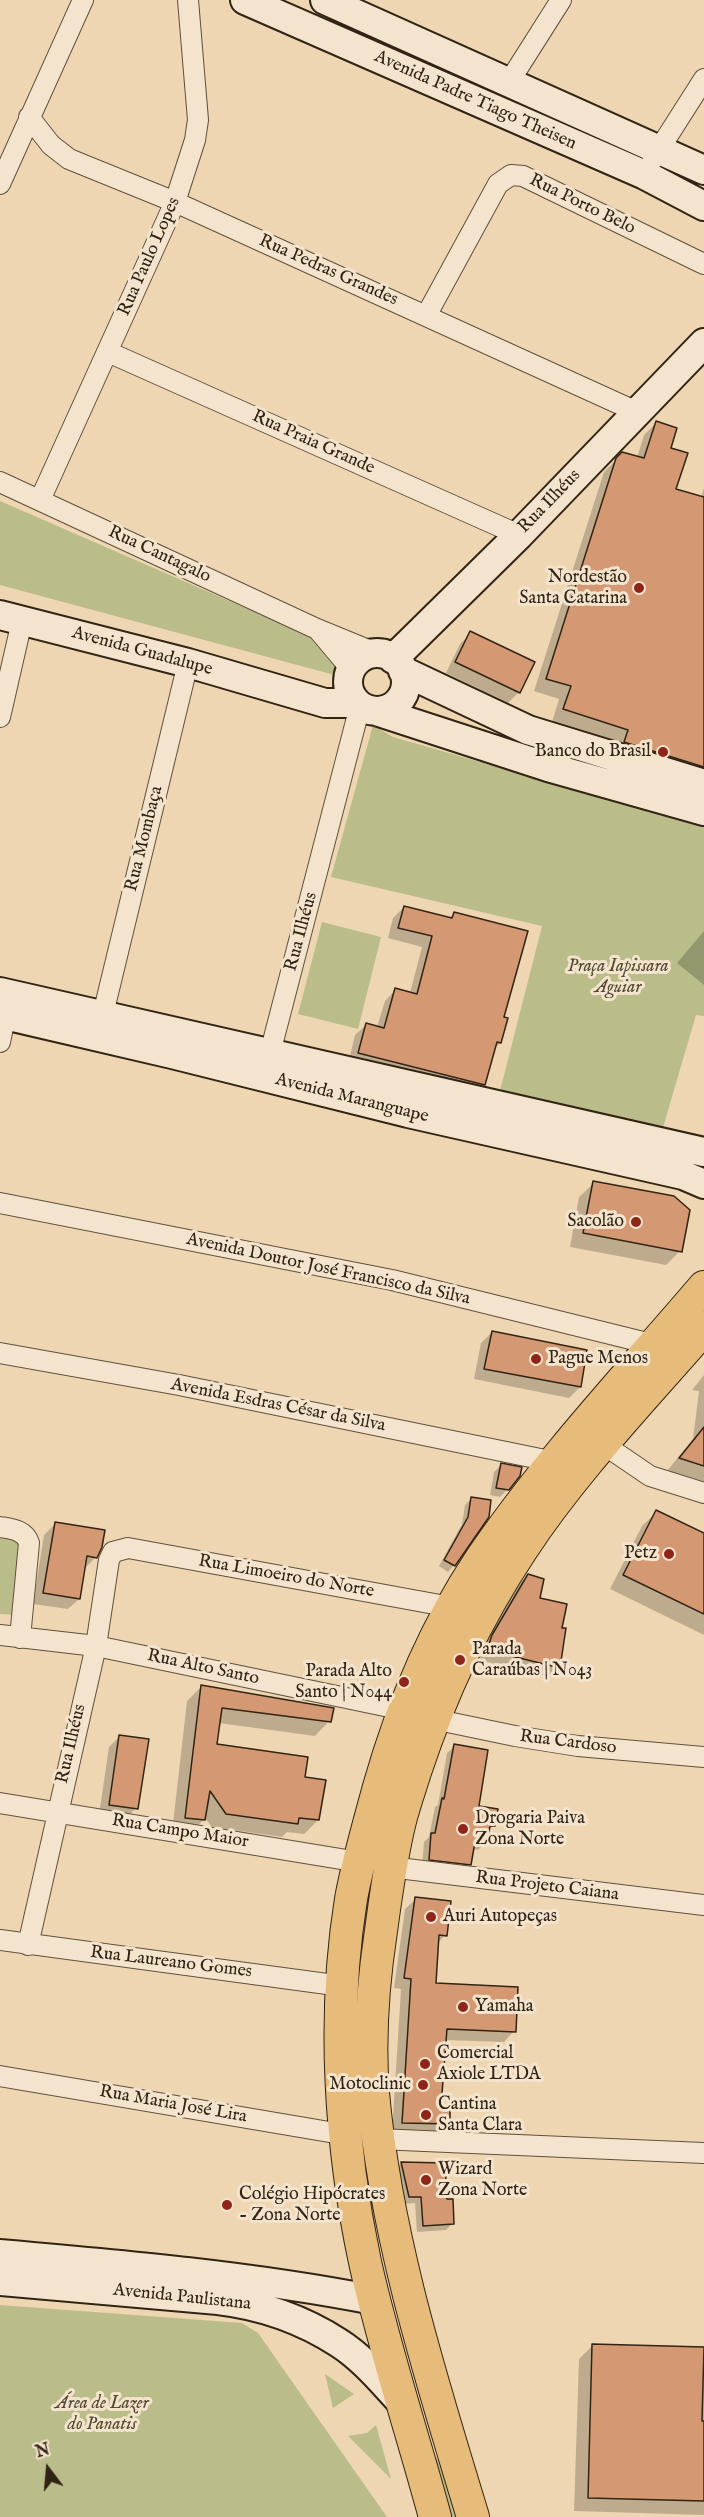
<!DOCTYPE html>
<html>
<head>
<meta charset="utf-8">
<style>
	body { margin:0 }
	#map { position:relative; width:704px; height:2517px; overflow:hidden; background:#eed6b2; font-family:"IM FELL English",serif }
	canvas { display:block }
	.north { position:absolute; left:18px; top:2439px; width:60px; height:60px; -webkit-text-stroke:4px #f4e4cd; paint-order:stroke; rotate:344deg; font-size:16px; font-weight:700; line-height:24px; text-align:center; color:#312414 }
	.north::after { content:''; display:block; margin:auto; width:21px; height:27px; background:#312414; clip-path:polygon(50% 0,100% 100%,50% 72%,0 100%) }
</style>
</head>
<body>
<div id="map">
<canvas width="704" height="2517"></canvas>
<div class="north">N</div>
</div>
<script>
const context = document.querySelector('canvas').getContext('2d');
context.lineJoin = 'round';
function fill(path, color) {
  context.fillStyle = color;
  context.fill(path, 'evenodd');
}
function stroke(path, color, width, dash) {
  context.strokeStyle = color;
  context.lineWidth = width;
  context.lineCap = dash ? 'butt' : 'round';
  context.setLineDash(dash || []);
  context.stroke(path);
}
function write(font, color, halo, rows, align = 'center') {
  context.font = font + ' "IM FELL English",serif';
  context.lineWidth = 6;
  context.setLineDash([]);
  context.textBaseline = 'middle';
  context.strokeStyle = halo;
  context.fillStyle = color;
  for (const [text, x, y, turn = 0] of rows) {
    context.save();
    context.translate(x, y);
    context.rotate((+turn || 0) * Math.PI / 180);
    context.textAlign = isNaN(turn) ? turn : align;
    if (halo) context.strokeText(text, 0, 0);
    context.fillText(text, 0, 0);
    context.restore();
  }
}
fill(new Path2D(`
	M0,501l319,139 23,37 -342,-92z
	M373,725l20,12 311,89v190l-8,-1 -34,116 -163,-36 43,-169 -211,-49z
	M322,922l59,15 -23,92 -60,-15z
	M0,1538l25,4 -9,73 -16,-1z
	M0,2305l242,18 16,10 129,184h-387z
	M325,2374l29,20 -21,14z
	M376,2425l15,54 -43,-43 19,-3z
	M432,2451l18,27 11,39h-17z`), '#babd8a');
fill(new Path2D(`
	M656,423l13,26 6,41 26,8 3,-10v298l-91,-31 4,-13 -65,-20 7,-23 -25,-8 70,-219 19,-19 14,5 7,-23z
	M471,633l48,59 -11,11 -62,-30 14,-29z
	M404,907l45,12 5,-5 48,104 -2,25 -6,6 -10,36 -11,11 -125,-32 7,-29 11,-10 11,2 8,-26 10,-11 15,3 12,-46 -34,-9 5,-20z
	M704,931v54l-27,-22z
	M594,1183l86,68 -14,14 -96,-18 9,-50z
	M492,1332l88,55 -11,11 -95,-19 7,-36z
	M704,1375v107l-37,-11 26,-32 6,-48 -7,-1z
	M501,1465l7,24 -8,8 -10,-2 4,-23z
	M472,1498l18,3 -36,64 -6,7 -9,-6 23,-42 3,-19z
	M657,1512l47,23v100l-94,-46 32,-63z
	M55,1524l41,33 -11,11 -6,31 -11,10 -35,-5 11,-69z
	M528,1575l11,24 21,30 4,1 -6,38 -9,9 -70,-17 4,-14 35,-61z
	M201,1687l128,34 -14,15 -96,-13 -4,22 88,33 15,42 -14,14 -17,-2 -5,5 -70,-10 -7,-9 -15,16 -18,-2 15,-131z
	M120,1736l16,72 -11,11 -26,-4 10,-68z
	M455,1746l22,61 16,18 -5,6 -3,12 -7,7 -6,-1 -3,15 -7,7 -40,-5 2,-24 5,-5 6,-30 3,-2 9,-52z
	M416,1899l29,36 -8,9 -3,40 80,47 -10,11 -60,-2 -5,68 9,15 -10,11 -46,-1 9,-144 -7,-1 11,-79z
	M401,2163l43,2 2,36 7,22 -7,7 -29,2 -2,-29 -13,1 -8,-34z
	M593,2345l111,31v139l-130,-4 5,-152z`), '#0003');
const building = new Path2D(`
	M656,421l21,7 -6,20 17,5 -12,36 28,8v270l-80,-25 4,-12 -65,-21 8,-23 -25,-7 70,-221 6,-6 22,6z
	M470,631l65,31 -15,31 -65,-31z
	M404,906l48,12 2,-6 74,19 -24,86 4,1 -7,25 -4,-1 -12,43 -127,-32 8,-30 18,5 11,-40 22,6 15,-58 -34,-8z
	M593,1181l81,15 16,14 -8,42 -99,-19z
	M492,1331l95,19 -6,37 -97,-18z
	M704,1427v39l-25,-8z
	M501,1463l21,4 -2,9 -11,14 -13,-2z
	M471,1497l20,3 -2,17 -34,49 -11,-6 24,-43z
	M656,1510l48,23v81l-81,-39z
	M55,1522l50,8 -3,17 -5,11 -10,-2 -7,43 -37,-6z
	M528,1574l16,5 -4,19 27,6 -5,24h4l-6,40 -73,-18 5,-15z
	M201,1685l133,23 -3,14 -109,-14 -5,36 91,13 -3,20 21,3 -7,40 -20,-2 -1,6 -72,-10 -16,-23 -5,29 -20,-2z
	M119,1735l30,4 -11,70 -29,-4z
	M454,1744l34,6 -9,56 19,3 -3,17h-5l-3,18 -12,-2 -4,23 -42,-5 2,-27h4l7,-35 2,1z
	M415,1897l36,4 -4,35 -8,-1 -3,48 82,4 -2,45 -69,-3 -6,78h9v17l-48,-1 9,-144 -7,-1z
	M401,2162l44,1 2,36h6l1,25 -31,2 -2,-29h-12z
	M592,2344l112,3 -2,74h2v80l-116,-3z`);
fill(building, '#d49872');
stroke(building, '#312414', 1.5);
const street = new Path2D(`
	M509,82l52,-82
	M29,117l22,28 18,14 106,43 462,210
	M653,159l51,-80
	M0,184l83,-184
	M426,316l72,-132 13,-9 12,1 181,88
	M108,352l411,183
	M0,482l317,147 61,25
	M40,500l135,-298 20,-62 3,-20 -10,-120
	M319,631l32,38
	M0,717l22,-96
	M103,1014l85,-351
	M0,1042l8,-39
	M270,1053l90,-347
	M0,1203l392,77 263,65
	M0,1353l179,32 376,77
	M603,1444l47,32 54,17
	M0,1527c12,2 25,3 29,16l-9,95
	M0,1635l96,11 308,64
	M433,1719l82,17 63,10 126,11
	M0,1803l359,59
	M390,1867l314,38
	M0,1940l342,46
	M28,1945l68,-299 13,-86 4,-8 15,-4 323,59
	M0,2076l347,59
	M378,2139l326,14`);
const secondary = new Path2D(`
	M245,0l400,175 59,31
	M325,0l379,170
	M0,615l188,48 137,40h32
	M348 682a29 29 0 1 1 58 0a29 29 0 1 1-58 0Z
	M393,659l126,-124 185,-192
	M403,671l125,59 176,54
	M376,711l172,56 156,44
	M0,992l704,160
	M0,1014l172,40 236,59 275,62 21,9
	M0,2254c125,11 251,22 374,46
	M0,2281l218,19c43,5 84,19 121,43 25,16 44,40 64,61`);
const primary = new Path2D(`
	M435,2517c-23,-85 -51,-169 -70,-255 -25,-117 -33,-245 -14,-363 7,-38 18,-75 28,-112 23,-81 55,-158 102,-228 66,-97 147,-183 223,-272
	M473,2517c-42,-139 -87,-279 -100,-424 -4,-53 0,-110 8,-162 5,-37 10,-74 19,-110 4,-16 10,-33 15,-49 26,-79 61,-154 107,-223 52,-79 120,-149 182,-221`);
stroke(street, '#60503c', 22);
stroke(secondary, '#312414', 32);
stroke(primary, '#312414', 34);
stroke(street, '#f4e4cd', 20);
stroke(secondary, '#f4e4cd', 28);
stroke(primary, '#e7bb79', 32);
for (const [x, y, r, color] of [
	[639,588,6,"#8f2418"],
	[663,752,6,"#8f2418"],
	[636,1222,6,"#8f2418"],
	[536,1359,6,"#8f2418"],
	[669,1554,6,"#8f2418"],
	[460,1660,6,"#8f2418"],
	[404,1682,6,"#8f2418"],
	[463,1829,6,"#8f2418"],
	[431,1917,6,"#8f2418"],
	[463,2007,6,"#8f2418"],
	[425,2064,6,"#8f2418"],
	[423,2085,6,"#8f2418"],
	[426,2115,6,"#8f2418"],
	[426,2180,6,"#8f2418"],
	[227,2205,6,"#8f2418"]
]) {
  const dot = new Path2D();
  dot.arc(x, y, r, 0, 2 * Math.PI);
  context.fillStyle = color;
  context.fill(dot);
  stroke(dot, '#f4e4cd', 2);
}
write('18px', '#312414', '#f4e4cd', [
	["Avenida Padre Tiago Theisen",475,101,24],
	["Rua Porto Belo",582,205,26],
	["Rua Paulo Lopes",150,257,-66],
	["Rua Pedras Grandes",328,271,24],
	["Rua Praia Grande",313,443,24],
	["Rua Ilhéus",550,502,-46],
	["Rua Cantagalo",159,555,25],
	["Avenida Guadalupe",142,652,15],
	["Rua Mombaça",145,839,-76],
	["Rua Ilhéus",302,932,-75],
	["Avenida Maranguape",352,1099,14],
	["Avenida Doutor José Francisco da Silva",328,1270,12],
	["Avenida Esdras César da Silva",278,1406,11],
	["Rua Limoeiro do Norte",286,1577,10],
	["Rua Alto Santo",203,1668,12],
	["Rua Cardoso",568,1743,7],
	["Rua Ilhéus",72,1744,-77],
	["Rua Campo Maior",180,1832,9],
	["Rua Projeto Caiana",547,1887,7],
	["Rua Laureano Gomes",171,1963,7],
	["Rua Maria José Lira",173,2105,10],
	["Avenida Paulistana",182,2298,6]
]);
write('18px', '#312414', '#f4e4cd', [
	["Nordestão",627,578,"right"],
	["Santa Catarina",627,599,"right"],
	["Banco do Brasil",651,752,"right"],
	["Sacolão",624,1222,"right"],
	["Pague Menos",548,1359],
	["Petz",657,1554,"right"],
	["Parada",472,1650],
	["Caraúbas | N043",472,1671],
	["Parada Alto",392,1672,"right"],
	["Santo | N044",392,1693,"right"],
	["Drogaria Paiva",475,1819],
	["Zona Norte",475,1840],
	["Auri Autopeças",443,1917],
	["Yamaha",475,2007],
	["Comercial",437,2054],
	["Axiole LTDA",437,2075],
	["Motoclinic",411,2085,"right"],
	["Cantina",438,2105],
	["Santa Clara",438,2126],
	["Wizard",438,2170],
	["Zona Norte",438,2191],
	["Colégio Hipócrates",239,2195],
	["- Zona Norte",239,2216]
], 'left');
write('italic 18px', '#534a32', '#f4e4cd', [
	["Praça Iapissara",618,967],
	["Aguiar",618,988],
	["Área de Lazer",102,2404],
	["do Panatis",102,2425]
]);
</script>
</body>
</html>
